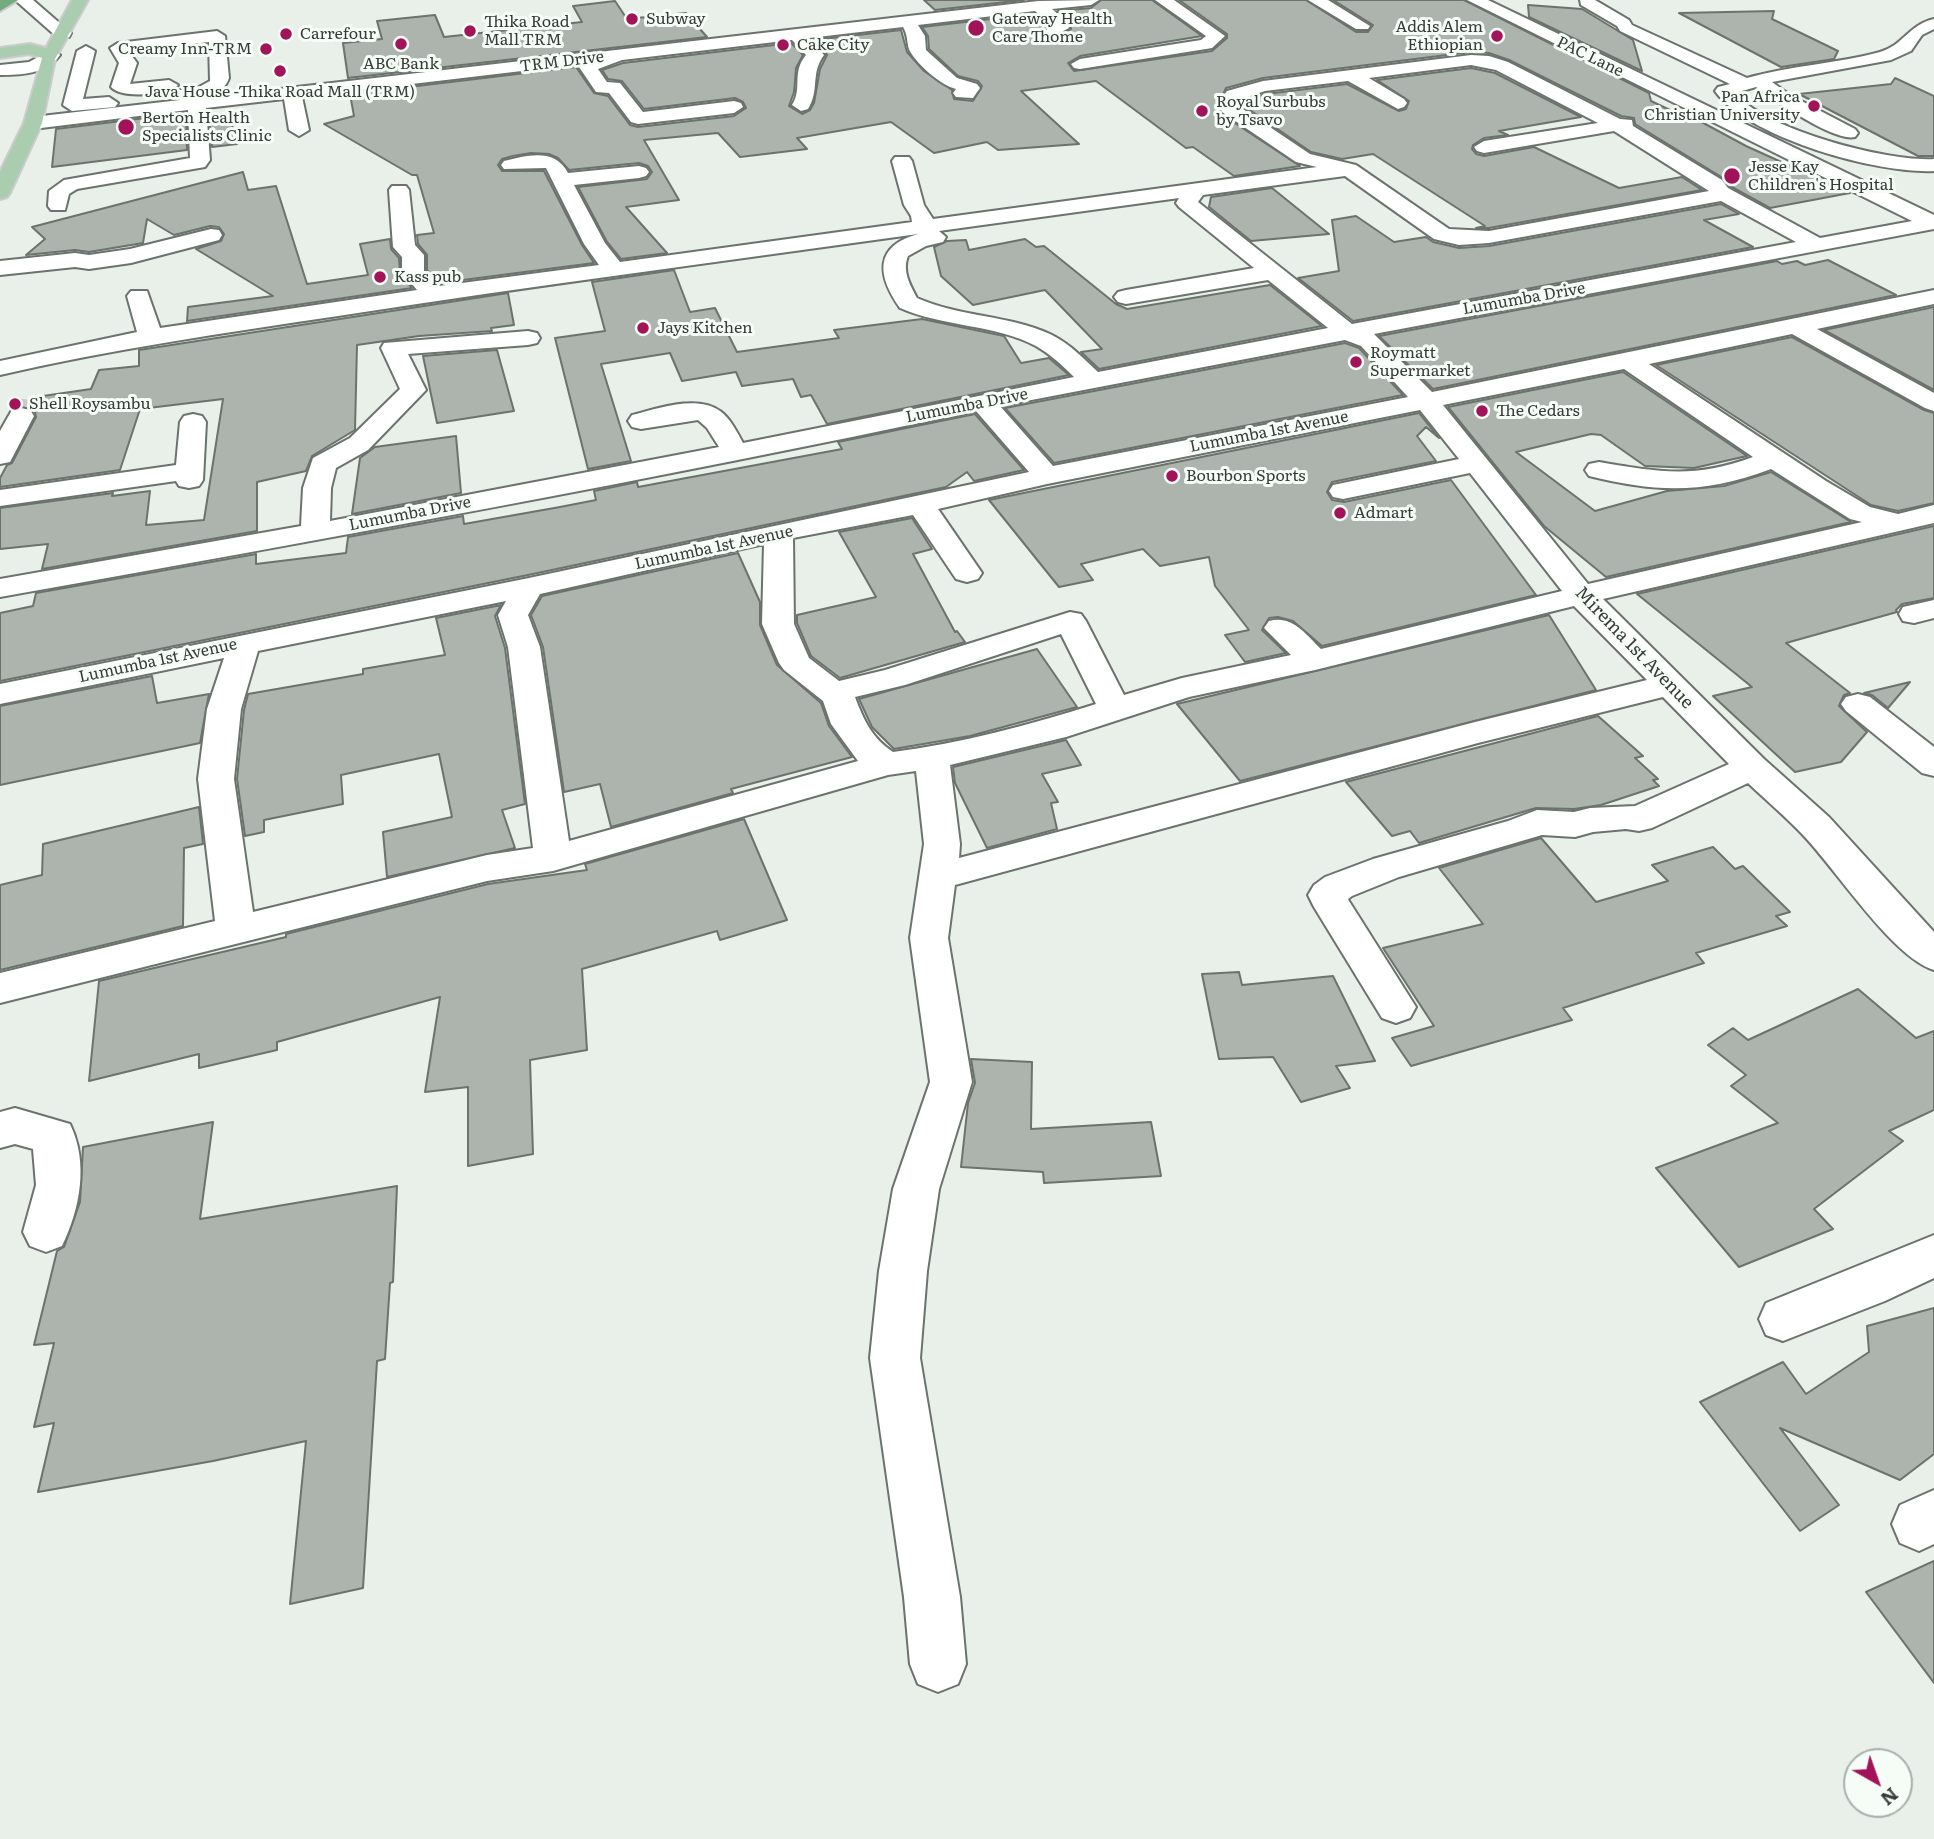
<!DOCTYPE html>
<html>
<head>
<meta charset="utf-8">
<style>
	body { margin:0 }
	#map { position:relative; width:1934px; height:1839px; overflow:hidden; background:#e9efe9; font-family:Literata,serif }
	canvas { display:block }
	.north { position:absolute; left:1843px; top:1748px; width:70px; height:70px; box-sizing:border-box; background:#f6fdf7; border:2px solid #aaafab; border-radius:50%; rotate:140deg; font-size:19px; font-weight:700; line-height:28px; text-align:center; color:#393b39 }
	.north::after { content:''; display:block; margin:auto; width:24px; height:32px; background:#a21359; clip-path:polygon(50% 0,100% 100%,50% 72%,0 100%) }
</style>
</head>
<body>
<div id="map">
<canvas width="1934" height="1839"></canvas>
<div class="north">N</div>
</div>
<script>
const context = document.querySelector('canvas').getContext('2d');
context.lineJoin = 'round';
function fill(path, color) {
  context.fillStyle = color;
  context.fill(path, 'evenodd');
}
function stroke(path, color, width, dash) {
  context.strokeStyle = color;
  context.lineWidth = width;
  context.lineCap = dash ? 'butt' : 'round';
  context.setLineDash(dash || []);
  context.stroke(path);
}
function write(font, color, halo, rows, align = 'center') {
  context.font = font + ' Literata,serif';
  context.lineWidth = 6;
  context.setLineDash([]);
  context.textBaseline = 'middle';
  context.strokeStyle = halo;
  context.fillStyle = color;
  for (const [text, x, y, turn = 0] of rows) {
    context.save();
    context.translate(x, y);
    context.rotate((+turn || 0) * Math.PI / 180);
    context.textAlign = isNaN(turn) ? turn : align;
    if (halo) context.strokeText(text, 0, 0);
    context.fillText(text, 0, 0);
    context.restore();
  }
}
const building = new Path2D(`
	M924,0h100l-89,10z
	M1101,0h51l50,36 -122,20 -12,7 6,8 138,-20 15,-13v-4l-48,-34h127l50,32h12l5,-7 -40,-25h131l185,93 2,8 40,19 5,-1 50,27 104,47 -80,15 -40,-22 -7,-8 -88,-54 -1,-6 -13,-2 -112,-56 -20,-7 -18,-1 -208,26 -37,10 -8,18 3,8 79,52 -66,10 -41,-29 -7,1 -90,-67 -75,10 58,53 -81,6 -11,-8 -53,11 -43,-31 -94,16 10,11 -67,8 -22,-24 -74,7 35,60 -53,7 41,46 -46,6 -14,-17 -29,-55 69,-8 5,-7 -4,-6 -9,-3 -70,7 -11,-12 -9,-4 -18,-1 -18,3 -11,3 -4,6 4,6h42l38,74 12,18 -154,20 -13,-13v-15l-9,-11 -1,-9 17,-2 -17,-58h-5l-88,-51 30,-8 -4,-22 226,-27 18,26 14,3 22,29 8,2 96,-11 12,-8 -3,-6 -8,-4 -91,11 -22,-28 -14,-2 -6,-9 21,-7 168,-20 12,12 -7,13 -2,24 -5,14 13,8 8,-4 4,-7 6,-34 7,-14 -13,-15 87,-10 6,22 17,19 28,19 2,9 19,2 9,-15 -4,-5 -20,-5 -29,-27 -1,-13 -6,-9 112,-13 14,12 -10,9 11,6 22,-12 -2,-9 -11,-9 33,-3z
	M615,1l12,18 59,-6 21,24 -359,41 -5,-35 39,-4 -5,-18 58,-6 9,22 138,-15 -9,-16z
	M1528,5l54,4 51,31 9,31 -113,-54z
	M1774,11l-2,8 66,32 -4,8 -53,8 -102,-54z
	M1471,68l24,5 86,44 -82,14 9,4 -24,3 -11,7 -1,4 4,5 8,2 50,-9 85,41 63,-11 20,13 -213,38h-13l9,-2 -112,-72 -31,5 -31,-7 -67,-46 3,-6 19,-6 81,-10 52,27 7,-2 3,-8 -32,-21z
	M1895,78l39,18v60h-16l-119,-62 92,-10z
	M186,113l1,37 -135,17 4,-38z
	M229,113l8,31 -25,3 -3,-31z
	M243,172l5,18 28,-4 31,98 61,-9 -8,-31 30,-5 1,10 8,9 1,16 12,14 -225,33 1,-14 85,-11 -77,-47 25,-8 3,-7 -5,-7 -9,-1 -36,9 -27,-16 -4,24 -54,9 -14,-2 -49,5 19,-16 -13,-12z
	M1272,188l57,46 -78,7 -42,-34 2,-10z
	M1721,204l18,10 -35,6 49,27 -400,74 -55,-43 41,-7 -7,-51 24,-4 38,26 32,-5 7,5 26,6 30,-2z
	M1025,239l11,8 8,-1 72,58 11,5 143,-24 52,41 -223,43 -18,-17 21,-3 -57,-59 -72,15 -32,-29 -7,-29 13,-6 19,-1 3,10z
	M1828,260l68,35 -463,94 -54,-53 398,-75 5,3 15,-3 8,4z
	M674,270l16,42 25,-4 22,44 102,-14 -5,-8 88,-11 82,17 17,27 28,-5 20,17 -242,49 -16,-29 -10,2 -8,-18 -51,7 -6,-14 -54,9 -12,-28 -69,11 30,97 -43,8 -33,-131 50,-7 -13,-49z
	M508,293l6,32 -23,3 1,3 -73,5 -62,9 -2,85 -43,26 -6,15 -49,11v49l-215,38 6,-25 -48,5v-41l113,-15 -1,3 38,-5 -4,34 58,-5 19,-121 -83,10 -20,61 -120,17v-9l7,-13 5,-2 24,-46 -1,-5 8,-16 48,-7 8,-19 40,-4v-16z
	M1934,307v83l-110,-60z
	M1792,337l132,73 10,3v90l-36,8 -27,-6 -215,-140z
	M1345,343l14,5 44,47 -349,68 -49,-55z
	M497,350l17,61 -77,12 -14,-67z
	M1623,372l124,84 -53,12 -49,-2 -44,-31 -10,-1 -75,18 79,59 72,-20 57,-5 47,-14 80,50 -245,55 -62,-51 -96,-119z
	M1419,413l20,25 -13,-11 -9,9 19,25 -104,21 -5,10 5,8 12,2 107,-22 85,115 -214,51 -29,-25 -15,-4 -9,1 -7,12 24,23 -41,9 -20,-27 24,-5 -34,-44 -6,-29 -49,9 -17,-17 -62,15 12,16 -34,7 -70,-87z
	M975,414l49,56 -50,11 -7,-9 -21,15 -418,88 -528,106v-68l33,-7 3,-13 220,-39v10l90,-11 2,-16 115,-21 1,8 96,-17 36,-7 -2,-9 43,-9 1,5 204,-38 -4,-7z
	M456,436l5,57 -109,21 8,-56 15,-11z
	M912,518l20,31 -19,5 42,78 2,-1 8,11 -125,36 -29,-22 -14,-33v-8l79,-18 -37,-65z
	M1934,526v72l-32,6 -6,6 1,2 -111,31 64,50 -6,2 -5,11 28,26 -26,30 -46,10 -82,-76 39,-9 -115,-93z
	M738,553l22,49v23l17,40 44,38 8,23 23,31 -121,32 2,4 -122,34 -11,-43 -36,8 -21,-145 -12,-32 11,-19z
	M501,605l-6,11 10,32 20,156 -23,6 13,38 -128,29 -4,-45 69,-15 -13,-63 -98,21 2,29 -79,16v12l-19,4 -8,-57 7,-69 4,-16 115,-20v-5l82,-14 -9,-37z
	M1549,615l47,75 -356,91 -63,-77z
	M1037,649l40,58 -107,29 -76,13 -22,-22 -13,-28z
	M152,676l5,27 52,-9 -9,49 -200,42v-79z
	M1910,682l-22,26 -16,-13 -8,-2z
	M1598,716l45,40 -8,2 23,21 -5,1 6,6 -58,19 -27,4 -38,-1 -117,35 -9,-12 -18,5 -46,-54z
	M1066,740l15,25 -39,9 16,28 -7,1 6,26 -70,19 -32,-65 -2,-16z
	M199,807l4,37 -19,4 -1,78 -183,44v-85l42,-10 1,-31z
	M744,819l43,101 -67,20 -3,-9 -135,38 5,81 -57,10 3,94 -65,12v-79l-43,5 15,-95 -163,45v8l-78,18v-14l-110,27 10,-100 187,-44v-3l202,-50 99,-14 -2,-6z
	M1541,838l55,64 72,-21 -16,-16 61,-18 22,22 8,-3 47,46 -14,4 11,10 -91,27 8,10 -141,45 9,12 -161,46 -19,-28 42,-12 -51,-78 100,-24 -44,-56z
	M1239,972l3,13 91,-9 42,85 -39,5 14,22 -49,14 -28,-45 -54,2 -17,-85z
	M1858,989l58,49 18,-7v79l-45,21 14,10 -89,68 19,20 -94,38 -83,-99 122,-45 -47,-37 15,-11 -38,-30 25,-17 15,12z
	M971,1059l61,3 -1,67 120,-7 10,54 -117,7 -1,-11 -82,-5 7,-64 7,-20z
	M213,1122l-13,97 197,-33 -4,96 -3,1 -5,76 -8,2 -14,227 -73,16 16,-163 -93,20 -175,31 16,-69 -20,4 20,-84 -20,2 23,-94 7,-4 16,-45 3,-55z
	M1934,1308v146l-34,26 -120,-52 59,77 -39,26 -100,-129 83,-40 23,32 63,-42 -2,-26z
	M1934,1561v122l-68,-91z`);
fill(building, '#adb3ad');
stroke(building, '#6c726c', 2);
stroke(new Path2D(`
	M21,416l2,-17`), '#c6cbc6', 24, [24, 12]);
const minor = new Path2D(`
	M15,0h18l38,33 -2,4h-12z
	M1099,0l-8,5 -39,4 15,13 2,6 -21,11 -8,-5 12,-8 -17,-15 -117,14 7,11 1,14 31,28 20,6 3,4 -7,10 -17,-1 -3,-4 3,-4c-15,-4 -36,-22 -45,-36 -5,-7 -2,-16 -8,-26l-94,11 15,17c-14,19 -4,35 -16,54l-7,2 -9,-6c11,-17 -1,-32 14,-50l-14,-15 -170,20 -24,9 9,13 13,1 23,29 91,-11 7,2 2,4 -9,6 -96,11 -7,-2 -22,-29 -13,-1 -17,-25 2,-3 -279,33 7,33 -10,6 -10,-6 -5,-31 -78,9 4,52 -5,7 -128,22 -8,5 -4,16h-14l-3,-4 1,-15 15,-11 126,-22 -2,-48 -155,19 -9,-6 9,-6 147,-17 -9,-5 3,-4 25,-4 11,-6 -1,-39 -80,10 8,11 -7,21 39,-4 9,5c-10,10 -57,14 -67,2l8,-24 -9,-15 8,-5 99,-12 8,5 4,42c-6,18 -27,20 -44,22l853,-99z
	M1155,0h19l51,36 -13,12 -6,1 -126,20 -6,-1 -3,-4 9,-5 121,-19 5,-4z
	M1308,0h20l42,26 -2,3h-12z
	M1467,0h21l446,215v14l-560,105 58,58 502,-102v14l-117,25 117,64v18l-9,-3 -133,-74 -143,30 177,117 44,26 28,7 36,-9v18l-331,76 161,160 65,58 105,115v38c-42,-13 -98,-101 -131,-135 -17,-18 -37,-35 -55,-52l-96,45 -13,3 -13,-2 -33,3 -18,5 -33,-2 -143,42 -47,19 -4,3 1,2 67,106 -6,11 -14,5 -14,-5 -68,-111 -6,-12 6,-10 11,-8 48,-18 135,-38 29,-11 37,2 16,-4 45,-2 94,-42 -66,-67 -185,46 -523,142 -7,53 24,144 -33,107 -12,82 -7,87 40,239 6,67 -8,20 -20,8 -20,-8 -8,-20 -6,-67 -34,-239 9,-87 14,-82 37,-107 -20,-144 14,-94 -8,-73 -28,4 -335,96 -66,10 -487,122v-30l215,-52 -17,-142 9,-70 17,-51 -224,46v-20l529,-106 500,-106 -53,-61c-324,69 -650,128 -976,186v-18l301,-53 2,-38 10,-30 37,-20 50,-49 -19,-41 3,-5 144,-12 9,2 3,5 -3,5 -9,2 -120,9 18,36 -58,60 -32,18 -5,20 -1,33 389,-74 -12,-19 -9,-8 -57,9 -9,-2 -4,-6 4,-6c24,-6 65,-21 88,-4 10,7 17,21 23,32l331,-66c-12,-12 -24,-23 -38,-31 -42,-22 -93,-19 -136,-38 -24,-34 -25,-62 18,-74 -193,27 -387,52 -580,82 -113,17 -227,33 -338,59v-14l137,-29 -10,-36 4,-5h16l13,37 257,-38 -15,-18v-15l-9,-10 -4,-57 3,-4h14l3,4 6,55 9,10v16l15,15 160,-21 -15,-21 -38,-76 -42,1 -3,-4 3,-4c25,-6 51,-13 64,12l71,-7 7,2 3,4 -3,4 -7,2 -65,7 31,58 15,19 292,-40 -1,-6 -7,-11 -12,-44 3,-4h14l3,4 12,44 9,14 384,-52 -21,-5 -74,-50 -2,-4 7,-9 -3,-4 3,-4 36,-10 208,-26 18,1 19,6 112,57 12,1 1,6 89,54 6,8 92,50 92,-17zM1471,65l25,5 102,53 -114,18 -10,6 3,4 7,2 130,-22 95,60 -220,40 -40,-2 -93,-64 -46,-11 -70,-47 5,-7 -1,-2 21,-7 83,-10 50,28 6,-2 3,-4 -3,-4 -35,-21zM1345,176l89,63 25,6 30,-2 232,-42 75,41 -444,82 -154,-122 5,-7zM1179,198l-3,5 3,4 75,61 -128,22 -8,2 -4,5 4,5 8,2 142,-24 60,48 -230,44c-15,-14 -29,-29 -48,-38 -42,-19 -90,-17 -133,-36 -7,-13 -15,-27 -9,-42l18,-10 17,-4 3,-5 -7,-6zM1345,340l16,6 47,51 -355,69 -53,-60zM1624,369l129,88c-60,22 -93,15 -154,5l-10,2 -4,6 4,6c69,17 115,18 182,-7l79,50 12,3 -274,62 -145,-179zM1420,410l39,49 -126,26 -4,6 4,6 10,2 127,-26 92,118 -241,58c-16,-15 -28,-34 -52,-28l-5,7 27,27 -109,23 -58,17 -38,-74 -5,-7 -11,-2 -185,58 -46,11 -30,-23 -15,-34 -1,-86 120,-23 43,64 11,3 11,-3 4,-6 -44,-64 109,-25zM764,544l-2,80 17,39 5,7 39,31 8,23 27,37 -289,80 -29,-194 -12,-32 12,-21zM506,601l-8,14 10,32 25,201 -46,7 -234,57 -19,-133 7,-70 17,-58zM1574,606l73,74 -172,42 -516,136 1,-14 -10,-79 116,-28 123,-40 126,-27zM1061,634l35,70c-66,21 -134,39 -203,48 -21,-14 -29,-31 -38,-55l50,-12z
	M1580,0h15l34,20 3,5 115,53c44,-13 90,-14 133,-26 24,-7 28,-27 54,-33v10l-12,6 -11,16 -20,9 -119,22 18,13 65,34 3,4 -3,4c-21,5 -81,-37 -99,-50l-21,6c30,37 153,69 199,66v12c-56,3 -186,-33 -219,-80l3,-4 12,-3 -110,-53 -3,-5 -36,-21z
	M86,46l9,5 -12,48 26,-2 9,6 -3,4 -43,4 -9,-6 14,-54z
	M51,50l9,5c-14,19 -38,20 -60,20v-10l29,-3z
	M211,229l8,1 3,5 -3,5 -88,23 -42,6 -14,-2 -75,8v-14l75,-8 14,2 41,-6z
	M21,408l9,2 4,6 -24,46 -10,2v-33l12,-21z
	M193,414l9,2 4,6 -3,58 -4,6 -10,2 -10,-2 -3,-5 -176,25v-16l176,-25 4,-43 4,-6z
	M1934,600v18l-20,5 -11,-2 -4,-7 4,-7z
	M1858,694l12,3 64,50v29l-12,-3 -76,-62 -5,-7 5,-7z
	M15,1108l55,16c19,39 10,85 -8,122l-16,6 -16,-6 -7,-14 13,-47 -3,-36 -18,-5 -15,4v-36z
	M1934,1235v43l-49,23 -102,40 -17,-6 -7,-16 7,-16z
	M1934,1490v54l-15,7 -19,-8 -8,-19 8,-19z`);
const major = new Path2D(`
	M72,0h16l-33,59 -13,64 -32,70 -3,4 -7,2v-27l24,-49 18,-65 -13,-4 -29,4v-10l30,-4 16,4z`);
const highway = new Path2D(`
	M0,0h18l-18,11z`);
stroke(minor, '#6c726d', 4);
stroke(major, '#ccc', 4);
stroke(highway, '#ccc', 4);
fill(minor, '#fff');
fill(major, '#aacdb0');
fill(highway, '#72ac7c');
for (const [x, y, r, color] of [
	[632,19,7,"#a21359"],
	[976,28,9,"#a21359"],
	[470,31,7,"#a21359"],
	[286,34,7,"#a21359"],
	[1497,36,7,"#a21359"],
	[401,44,7,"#a21359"],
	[783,45,7,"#a21359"],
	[266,49,7,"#a21359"],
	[280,71,7,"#a21359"],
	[1814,106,7,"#a21359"],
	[1202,111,7,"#a21359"],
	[126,127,9,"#a21359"],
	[1732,176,9,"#a21359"],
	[380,277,7,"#a21359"],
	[643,328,7,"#a21359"],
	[1356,362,7,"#a21359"],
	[15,404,7,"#a21359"],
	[1482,411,7,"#a21359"],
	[1172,476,7,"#a21359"],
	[1340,513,7,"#a21359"]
]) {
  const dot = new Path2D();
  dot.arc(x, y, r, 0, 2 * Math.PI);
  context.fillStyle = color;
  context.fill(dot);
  stroke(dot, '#f6fdf7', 2.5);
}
write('16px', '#393b39', '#f6fdf7', [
	["Subway",646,19],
	["Gateway Health",992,19],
	["Care Thome",992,37],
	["Thika Road",484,22],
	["Mall TRM",484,40],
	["Addis Alem",1483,27,"right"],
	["Ethiopian",1483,45,"right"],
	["Carrefour",300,34],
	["Cake City",797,45],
	["Creamy Inn-TRM",252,49,"right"],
	["ABC Bank",401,64,"center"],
	["Java House -Thika Road Mall (TRM)",280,92,"center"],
	["Pan Africa",1800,97,"right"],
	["Christian University",1800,115,"right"],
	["Royal Surbubs",1216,102],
	["by Tsavo",1216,120],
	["Berton Health",142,118],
	["Specialists Clinic",142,136],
	["Jesse Kay",1748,167],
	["Children's Hospital",1748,185],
	["Kass pub",394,277],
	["Jays Kitchen",657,328],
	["Roymatt",1370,353],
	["Supermarket",1370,371],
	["Shell Roysambu",29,404],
	["The Cedars",1496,411],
	["Bourbon Sports",1186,476],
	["Admart",1354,513]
], 'left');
write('16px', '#393b39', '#f6fdf7', [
	["PAC Lane",1590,57,26],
	["TRM Drive",562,62,-7],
	["Lumumba Drive",1524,299,-10],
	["Lumumba Drive",967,406,-11],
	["Lumumba 1st Avenue",1269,432,-11],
	["Lumumba Drive",410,514,-11],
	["Lumumba 1st Avenue",714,548,-12],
	["Lumumba 1st Avenue",158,661,-12]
]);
write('18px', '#393b39', '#f6fdf7', [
	["Mirema 1st Avenue",1634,648,46]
]);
</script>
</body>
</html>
